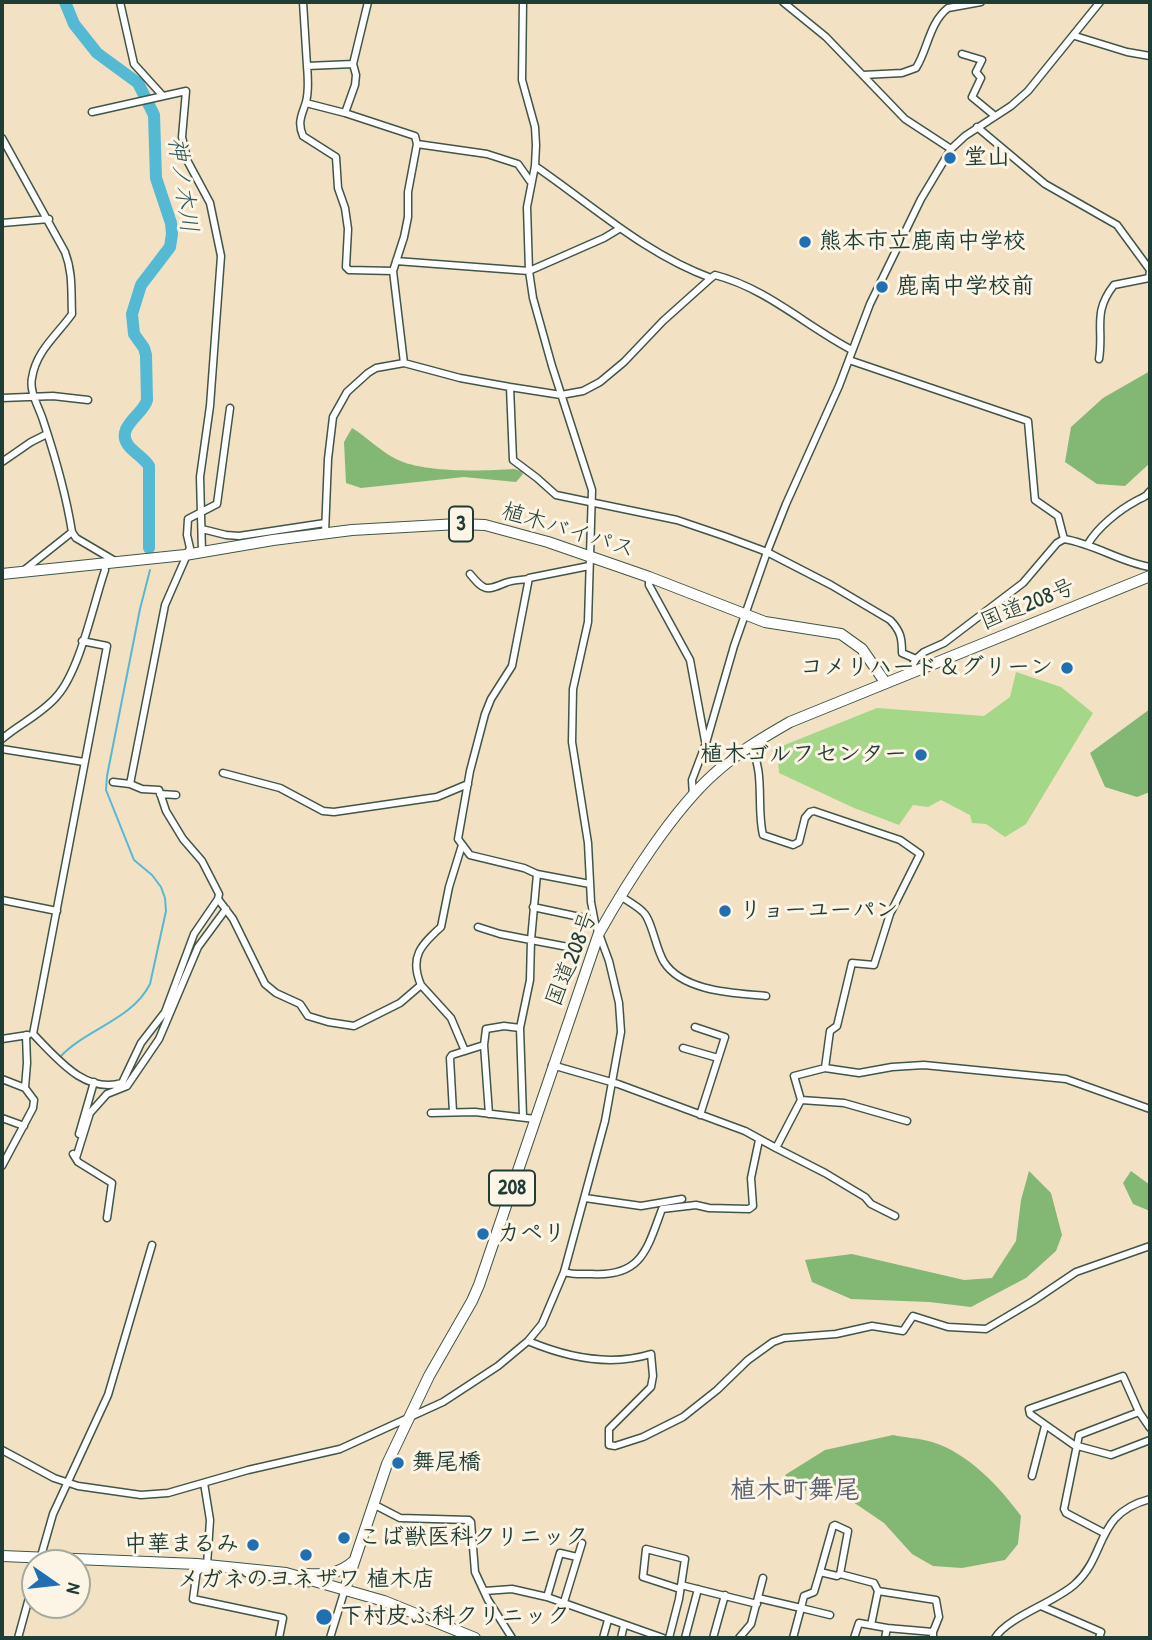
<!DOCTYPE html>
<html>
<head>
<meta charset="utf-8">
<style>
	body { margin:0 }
	#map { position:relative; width:1152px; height:1640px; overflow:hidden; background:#f3e1c3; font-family:"Patrick Hand",sans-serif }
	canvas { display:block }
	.frame { position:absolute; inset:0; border:4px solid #1f3d34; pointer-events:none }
	.north { position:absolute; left:21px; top:1549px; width:70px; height:70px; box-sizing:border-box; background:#fcf5e5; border:2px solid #a4ab9e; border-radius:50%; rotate:104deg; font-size:19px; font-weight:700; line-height:28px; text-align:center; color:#1f3d34 }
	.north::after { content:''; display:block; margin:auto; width:24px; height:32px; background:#1f6fb2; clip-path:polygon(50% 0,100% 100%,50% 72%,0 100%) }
</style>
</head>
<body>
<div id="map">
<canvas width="1152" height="1640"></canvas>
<div class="frame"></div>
<div class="north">N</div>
</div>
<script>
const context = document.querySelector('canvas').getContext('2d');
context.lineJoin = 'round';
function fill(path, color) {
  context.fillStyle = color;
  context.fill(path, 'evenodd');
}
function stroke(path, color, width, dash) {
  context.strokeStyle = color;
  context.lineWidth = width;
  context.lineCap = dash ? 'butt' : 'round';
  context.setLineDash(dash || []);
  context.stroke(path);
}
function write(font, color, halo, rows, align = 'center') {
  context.font = font + ' "Patrick Hand","Klee One",sans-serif';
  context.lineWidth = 6;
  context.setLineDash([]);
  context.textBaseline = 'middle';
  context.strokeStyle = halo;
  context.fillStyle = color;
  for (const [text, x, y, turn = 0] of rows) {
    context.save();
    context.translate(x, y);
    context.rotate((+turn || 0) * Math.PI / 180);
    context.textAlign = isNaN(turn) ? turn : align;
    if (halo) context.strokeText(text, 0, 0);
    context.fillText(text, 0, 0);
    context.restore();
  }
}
fill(new Path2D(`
	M1016,672l45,15 32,26 -67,111 -21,13 -19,-13 -14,-1 -2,-8 -29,-15 -13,7 -15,-2 -14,20 -45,-17 -75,-35 -1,-13 -6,-10 105,-42 107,8 26,-19z`), '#a4d888');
fill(new Path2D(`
	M1150,371v92l-25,23 -28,-2 -32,-22 6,-35 32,-29z
	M352,428c15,9 28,23 44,31 27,14 87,12 118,10l7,2 2,3 -7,8 -52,-5 -103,11 -15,-5 -2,-41z
	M1150,709v83l-13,5 -32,-10 -15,-34z
	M1029,1171l22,22 11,42 -6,16 -30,27 -55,29 -42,-5 -78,-3 -39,-17 -7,-22 47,-6 112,26 28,-2 24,-37 5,-41z
	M1131,1171l19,14v26l-17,-7 -10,-21z
	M893,1435c13,3 27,3 39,7 36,11 67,44 89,74l-3,28 -13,16 -43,8 -29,-2 -21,-12 -28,-31 -56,-38 -29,7 -14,-17 40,-25z`), '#83b874');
stroke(new Path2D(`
	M60,1057c26,-28 72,-37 90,-73l16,-73 -1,-13 -4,-11 -9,-12 -18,-15 -28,-70 1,-14 33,-167 10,-39`), '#54b9d3', 2);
stroke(new Path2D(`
	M65,2l9,22 23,29 41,30 16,32 2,63 15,45 1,11 -2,13 -29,38 -9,29 2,20 10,14 2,7 1,45c-3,14 -32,27 -19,45 6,8 15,12 21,21v82`), '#54b9d3', 12);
const minor = new Path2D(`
	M120,2l14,62 29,32
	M303,2l4,64 46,-2
	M368,2l-15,62 3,11 -1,10 -10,28 70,23 2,8 -9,48v25l-4,20 -11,34 11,92
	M783,2l43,35 79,82 46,30
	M1075,36l52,16 23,4
	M962,54l20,6 -6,12 5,6 -9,19 23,19
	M307,66c1,11 2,24 -1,36 -4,13 -9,20 -3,34l33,21 2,31 7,20 3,21 -2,38 3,3 44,1
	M863,75l39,-2 14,-5c12,-19 13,-45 32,-60l33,-6
	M306,103l39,10
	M92,112l94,-21 -4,46 6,25 22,41 11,53 -11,150 -10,71 2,75
	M977,127l68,57 72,41 33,45
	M2,138l63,114c8,21 6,39 7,62 -15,21 -36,37 -40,64 -3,14 7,29 11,42 12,36 23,74 29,112l4,6 39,23
	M417,144l70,10 31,10 12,17
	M535,166c57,39 110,88 176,112l4,-3c51,13 91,51 137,75
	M2,223l47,-4
	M396,261l133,10 75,-33 15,-9
	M1099,359c5,-31 -7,-46 15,-74l35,-7 1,-8
	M849,360l179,61 7,79 23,16 6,23
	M510,387l3,73 24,18 19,17 121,25 47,16 43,16 64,33 59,35c11,11 12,19 12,33l14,6
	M2,398l51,-2 35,4
	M2,462l29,-20 16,-8
	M202,529l24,6 13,1 86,-13
	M325,533l3,-74 5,-42 14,-25 21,-19 8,-5 28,-5 56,15 50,9 51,8 22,-4 17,-9 24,-20 39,-41 48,-43
	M1088,544c9,-16 31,-34 48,-43 6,-4 10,-3 14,-10
	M589,566l-60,12 -17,88 -21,33 -6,15 -15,57 -12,68 12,16 54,13 13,6 53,10
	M23,571l49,-39
	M470,574c14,17 16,17 35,9 7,-3 16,-3 24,-4
	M649,577v8l41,75 15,81
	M908,673l8,-14 8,-7 20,-9 79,-60 34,-40 7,-4c31,5 56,23 86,28
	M2,739c17,-15 40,-25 55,-43 23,-26 36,-91 48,-126l-1,-7
	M749,746c17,22 7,61 14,89l30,10 6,-3 6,-24 5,-6 4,-1 86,29 20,14 -30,60 -16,51 -22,-2 -15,63 -7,5 -5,37
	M2,749l82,13
	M223,773l57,15 43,23 11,1 103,-15 31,-13
	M113,782l17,2
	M160,794l16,1
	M693,796l-1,-16 14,-37 28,-97 33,-94 19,-48 53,-118 31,-82 51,-105 30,-50 14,-13 46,-30 17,-15 72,-89
	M537,874l-6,66 37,7
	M620,896c8,5 17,10 23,16 9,8 13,38 21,50 19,30 72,31 102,34
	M218,899l15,20 32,65 11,9 24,11 8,12 20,6 26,4 46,-23 21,-18c-12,-28 0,-40 20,-58l8,-40 13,-42
	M2,900l55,11
	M533,907l61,13
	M478,927l22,7 31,6 -1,40 -10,48 3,88
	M421,985l30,33 14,33
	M695,1027l30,10 -25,78
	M33,1034c24,24 51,60 89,49l19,-40 24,-31 29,-78 24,-35 1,-5 -17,-33 -19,-22 -17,-28 -7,-21 -17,-1 -12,-5 35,-179 25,-57 -3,-13 1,-16 29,-15 13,-96
	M33,1034l74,-388 -25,-5
	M2,1039l26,-4
	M484,1045l2,-16 18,-3 16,2
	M683,1048l35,10
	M552,1065l66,19 127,47 31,17 25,-48 -7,-24 31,-8 34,5 33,-6 32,-2 142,14 84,30
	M2,1079l23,9
	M801,1100l43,3 63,18
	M453,1112l-3,-54 2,-3 32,-10 5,69
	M431,1113l44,-1 60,7
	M2,1118l22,8
	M79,1134l15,-52
	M776,1148l49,25 40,24 6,7 24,12
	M73,1154l5,8 34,21 -5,35
	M76,1158l14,-45 17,-19 20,-8 32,-47 39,-92 28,-38
	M2,1166l31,-58 1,-8 -9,-12 2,-25 -1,-28
	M585,1198l56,8 41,-7
	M564,1272c9,3 19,2 28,2 50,3 55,-25 70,-65l34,-4 13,3 40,1 4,-3 -2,-28 8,-38
	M528,1341c38,16 81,26 123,13l2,22 -2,11 -42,42v16l6,1 28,-9 40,-20 34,-27 31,-30 25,-18 11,-4 52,-4 36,-8 31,5 10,-15 35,11 38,2 47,-28 43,-29 74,-26
	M1150,1428l-11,-16 -16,-36 -94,33 1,5 44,31 37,10 39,-15
	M2,1450l52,28 24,8 63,9 27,-2 80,-23 92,-21 103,-47 55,-36 30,-25 14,-17 22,-52 41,-151 16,-89 -2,-29 -10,-42 -14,-38 -4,-21 -3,-59 -16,-101 1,-53 15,-67 4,-132 -40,-124 -19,-68 -4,-27 -2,-64 8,-41 1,-21 -1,-18 -13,-47 1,-78
	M1032,1476l13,-50
	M204,1483l6,37 -3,45
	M373,1504l27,14 69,2 2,2 4,50 13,28 24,38
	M1104,1533l-38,-20 -2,-4 15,-74 60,-23
	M39,1563l14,-49 55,-119 44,-150
	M197,1570l-4,29 90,19 -4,20
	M820,1572l13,-46 2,-1 13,6 -8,43
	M196,1573l5,-4h6
	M246,1573l62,10
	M681,1585l76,19
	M485,1591l27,-2 35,8 116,41
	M547,1597l13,-44 17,4
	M758,1598l43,10 -8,30
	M564,1602l18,-59
	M1041,1606l60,26 -2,6
	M830,1615l-29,-7 3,-12 10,-4 6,-20 17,4 3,-2 34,9 4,8
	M871,1625l7,-34 58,9 3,17 -6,15
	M18,1638l17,-62
	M330,1638l15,-49 -2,-1
	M603,1638l5,-18
	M621,1638l3,-13
	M669,1638l10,-39 6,-40 -39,-10 -3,28 37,12
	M685,1638l13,-49
	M713,1638l12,-43
	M739,1638l12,-14 12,-46
	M854,1638l5,-15 28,5
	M885,1638l2,-10 46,4v6
	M995,1638c12,-21 61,-36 80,-54 33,-30 19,-70 75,-85`);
const highway = new Path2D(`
	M2,574l183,-19 88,-15 79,-10 106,-6 27,1 63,17 101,35 116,45 76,12 21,15 23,33
	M2,1556l195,8 89,9 98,28 91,37
	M307,1574c19,1 32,0 47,-13
	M345,1589l42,-125 42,-88 43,-75 7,-16 120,-352c28,-50 74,-123 116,-160 23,-21 49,-36 75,-51l360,-146`);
stroke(minor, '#3f5649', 9);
stroke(highway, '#3f5649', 12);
stroke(minor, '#fff', 6);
stroke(highway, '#fff', 10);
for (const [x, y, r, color] of [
	[950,158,7,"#1f6fb2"],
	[805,242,7,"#1f6fb2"],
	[882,287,7,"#1f6fb2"],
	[1067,668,7,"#1f6fb2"],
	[921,755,7,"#1f6fb2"],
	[725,911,7,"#1f6fb2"],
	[483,1234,7,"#1f6fb2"],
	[398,1463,7,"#1f6fb2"],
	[344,1538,7,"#1f6fb2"],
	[253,1545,7,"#1f6fb2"],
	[306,1555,7,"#1f6fb2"],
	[324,1617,9,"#1f6fb2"]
]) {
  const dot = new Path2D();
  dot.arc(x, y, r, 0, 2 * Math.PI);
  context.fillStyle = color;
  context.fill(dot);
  stroke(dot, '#fcf5e5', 2.5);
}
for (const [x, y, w] of [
	[461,524,24],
	[512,1188,46]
]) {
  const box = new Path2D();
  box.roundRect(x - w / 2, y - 17.5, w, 35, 5);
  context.fillStyle = '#fcf5e5';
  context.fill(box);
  stroke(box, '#1f3d34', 2);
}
write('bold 21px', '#1f3d34', null, [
	["3",461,524],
	["208",512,1188]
]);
write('bold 23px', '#1f3d34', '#fcf5e5', [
	["堂山",964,158],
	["熊本市立鹿南中学校",819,242],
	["鹿南中学校前",896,287],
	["コメリハード＆グリーン",1053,668,"right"],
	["植木ゴルフセンター",907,755,"right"],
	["リョーユーパン",739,911],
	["カペリ",497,1234],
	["舞尾橋",412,1463],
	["こば獣医科クリニック",358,1538],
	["中華まるみ",239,1545,"right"],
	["メガネのヨネザワ 植木店",306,1580,"center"],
	["下村皮ふ科クリニック",340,1617]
], 'left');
write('23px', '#1f3d34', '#fcf5e5', [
	["植木バイパス",568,531,17],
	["国道208号",1028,605,-22],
	["国道208号",572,959,-68]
]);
write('italic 24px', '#2c5c5c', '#fcf5e5', [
	["神ノ木川",182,185,82]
]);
write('bold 26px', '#586073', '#fcf5e5', [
	["植木町舞尾",795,1491]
]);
</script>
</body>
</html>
